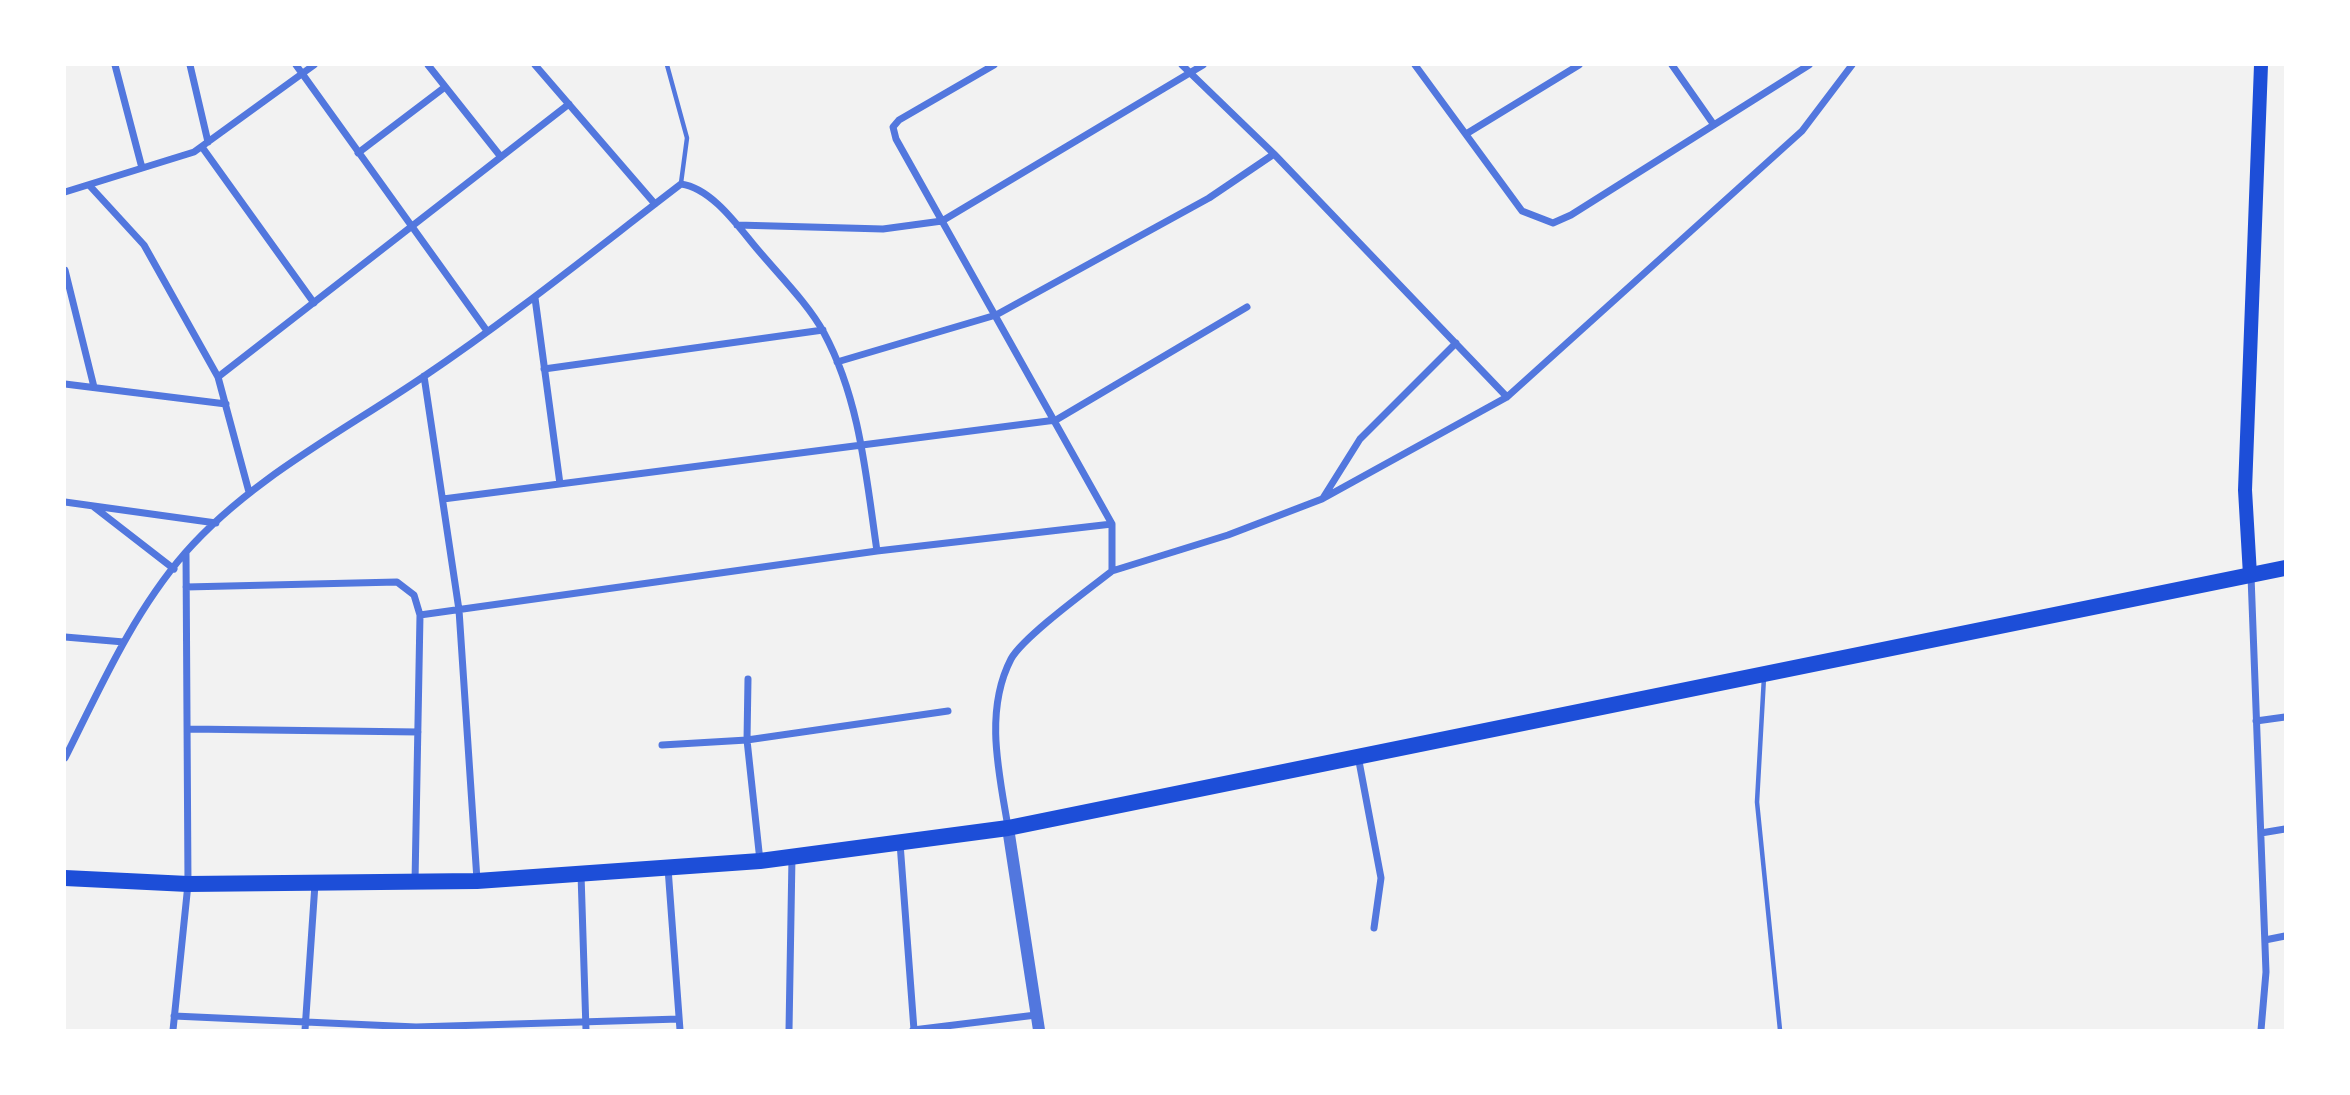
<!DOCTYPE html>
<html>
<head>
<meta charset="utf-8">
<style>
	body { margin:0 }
	#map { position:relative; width:2350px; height:1095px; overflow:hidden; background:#f2f2f2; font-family:"PT Sans Narrow",sans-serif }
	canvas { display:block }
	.frame { position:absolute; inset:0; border:66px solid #fff; pointer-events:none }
</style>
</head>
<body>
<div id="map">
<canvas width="2350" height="1095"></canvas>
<div class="frame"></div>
</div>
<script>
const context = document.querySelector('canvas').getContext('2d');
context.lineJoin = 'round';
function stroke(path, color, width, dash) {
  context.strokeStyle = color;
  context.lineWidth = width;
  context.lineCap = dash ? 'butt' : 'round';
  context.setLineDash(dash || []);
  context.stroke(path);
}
stroke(new Path2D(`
	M667,65l20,73 -6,45
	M1764,677l-7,125 23,228`), '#5277de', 4.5);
stroke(new Path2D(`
	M115,65l27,103
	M190,65l18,77
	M296,65l191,266
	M428,65l73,92
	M535,65l120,139
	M994,65l-95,55 -6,7 3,12 216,385v47c-23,18 -89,66 -101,88 -27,52 -12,114 -3,168
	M1182,65l92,89 233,243
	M1415,65l107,146 31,12 18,-8 238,-150
	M1672,65l42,60
	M1466,134l113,-69
	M202,147l112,156
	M358,153l87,-66
	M89,185l55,60 74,132 31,115
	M65,192l129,-40 120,-87
	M737,225l146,4 59,-8 261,-156
	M65,270l29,117
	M535,298l25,186
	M837,362l159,-47 213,-117 65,-44
	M544,369l279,-39
	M424,376l35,234 18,270
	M218,377l351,-273
	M65,384l161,20
	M1323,498l37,-59 96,-96
	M443,499l613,-79 191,-113
	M65,502l151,21
	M94,507l80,62
	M1112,571l116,-36 94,-36 185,-102 295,-266 50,-66
	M2251,576l15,396 -5,58
	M186,587l211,-5 17,13 6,20 -5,267
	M420,615l457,-64 235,-27
	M65,637l59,5
	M748,679l-1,61 13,121
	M2256,721l29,-4
	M189,729l229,3
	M662,745l85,-5 201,-29
	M1358,756l23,122 -7,50
	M65,758c35,-70 68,-145 120,-205 65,-74 157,-121 238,-176 89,-60 173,-128 258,-193 29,4 54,38 72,60 22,27 55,59 71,89 36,67 42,143 53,218
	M2261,833l24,-4
	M900,843l14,187
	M668,868l12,162
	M581,874l5,156
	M2265,940l20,-4
	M174,1016l242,11 263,-8
	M173,1030l15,-146 -2,-331
	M305,1030l10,-146
	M789,1030l3,-173
	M913,1030l123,-15`), '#5277de', 7);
stroke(new Path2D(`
	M1008,828l31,202`), '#5277de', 12);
stroke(new Path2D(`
	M2250,575l-5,-85 16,-425`), '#1d4ed8', 14);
stroke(new Path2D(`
	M65,878l123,6 289,-3 283,-20 248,-33 1277,-260`), '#1d4ed8', 16);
</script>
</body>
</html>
